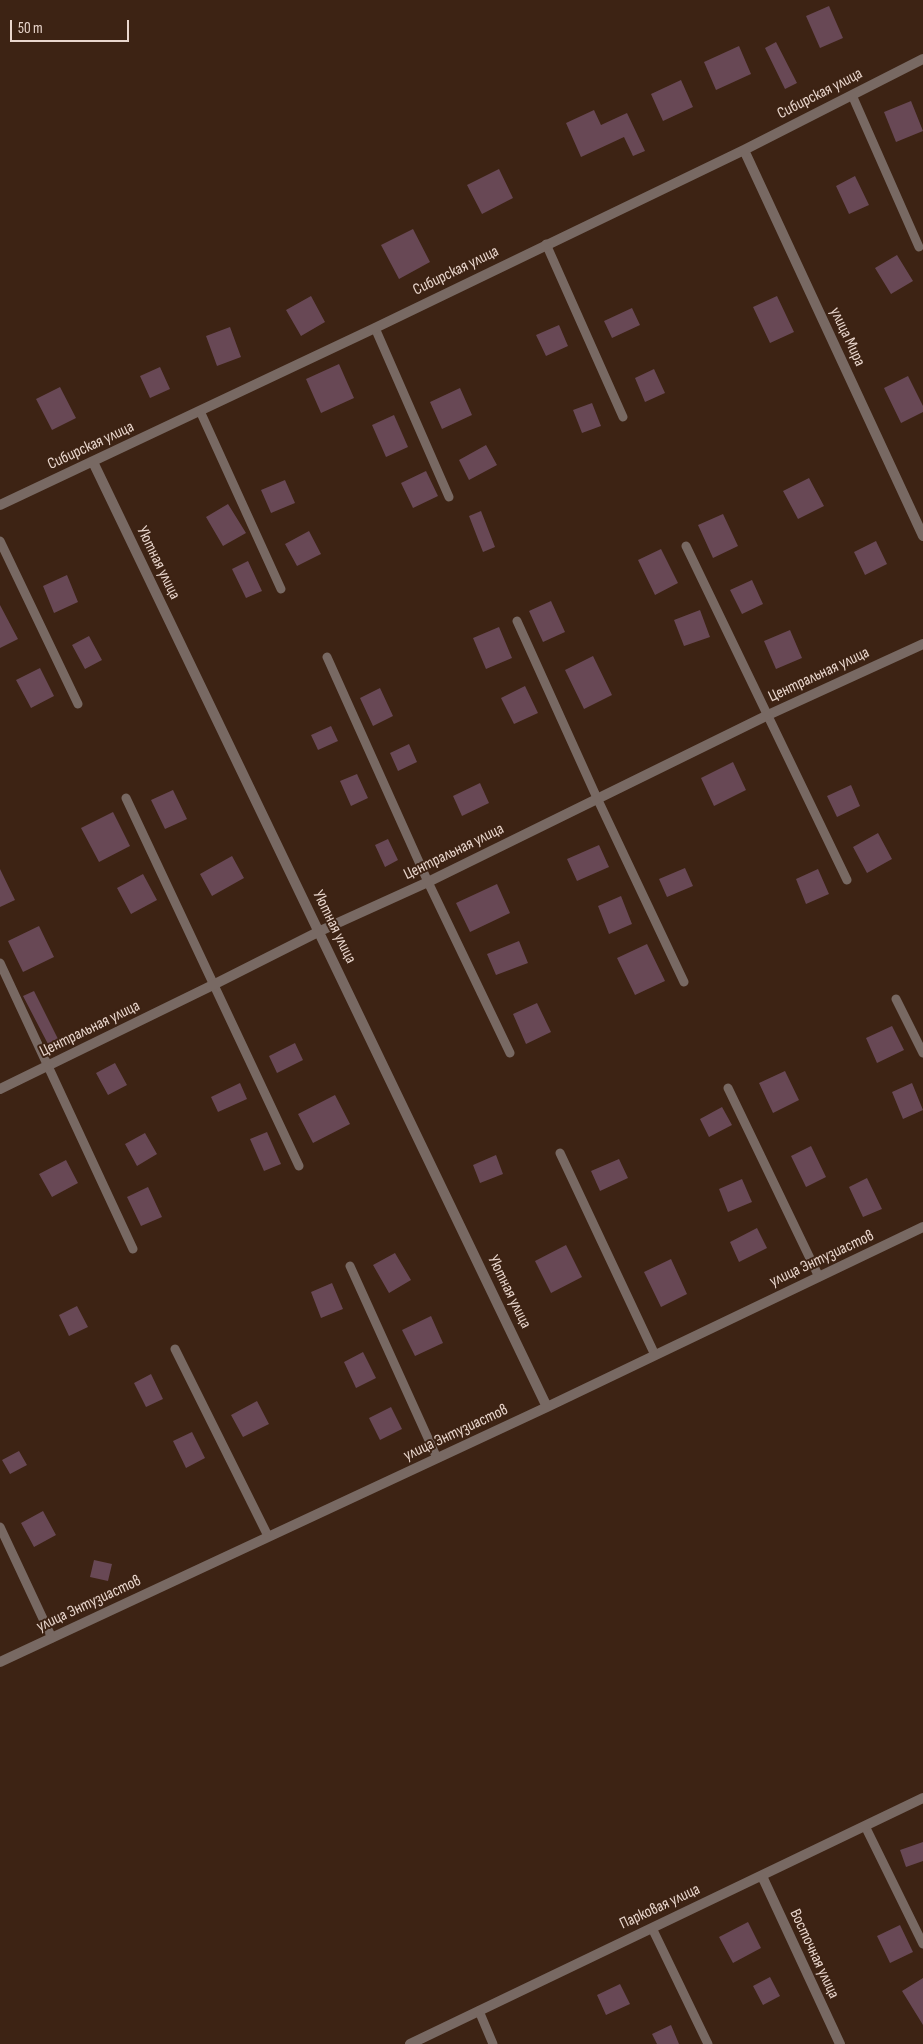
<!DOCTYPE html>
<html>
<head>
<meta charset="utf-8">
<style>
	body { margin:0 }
	#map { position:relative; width:923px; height:2044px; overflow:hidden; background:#3d2314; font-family:"Sofia Sans Condensed",sans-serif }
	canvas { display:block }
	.scale { position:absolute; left:10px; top:20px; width:119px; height:22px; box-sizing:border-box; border:2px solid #e9d6cd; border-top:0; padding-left:6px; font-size:15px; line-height:18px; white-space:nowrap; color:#e9d6cd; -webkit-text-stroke:4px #3d2314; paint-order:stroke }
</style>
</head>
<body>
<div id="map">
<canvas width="923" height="2044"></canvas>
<div class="scale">50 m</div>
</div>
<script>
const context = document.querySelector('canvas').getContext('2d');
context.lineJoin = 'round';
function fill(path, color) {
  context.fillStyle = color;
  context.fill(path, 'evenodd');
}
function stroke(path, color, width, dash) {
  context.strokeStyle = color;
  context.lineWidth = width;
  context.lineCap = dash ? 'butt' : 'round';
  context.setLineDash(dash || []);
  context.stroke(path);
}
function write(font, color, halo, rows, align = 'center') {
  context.font = font + ' "Sofia Sans Condensed",sans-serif';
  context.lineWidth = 4;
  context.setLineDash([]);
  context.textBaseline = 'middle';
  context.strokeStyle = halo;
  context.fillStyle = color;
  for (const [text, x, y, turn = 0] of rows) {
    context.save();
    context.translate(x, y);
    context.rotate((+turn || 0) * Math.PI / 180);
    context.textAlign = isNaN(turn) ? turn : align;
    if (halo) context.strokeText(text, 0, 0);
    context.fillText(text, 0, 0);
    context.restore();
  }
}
fill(new Path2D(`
	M829,6l14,32 -23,10 -14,-32z
	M776,42l21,41 -12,6 -20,-41z
	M739,46l12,28 -35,16 -12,-28z
	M681,80l12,27 -30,14 -12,-27z
	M911,101l12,30 -27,11 -12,-30z
	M594,110l7,15 26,-12 18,38 -12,5 -9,-19 -43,20 -15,-34z
	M499,169l14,29 -31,16 -15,-29z
	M855,176l14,29 -20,9 -13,-28z
	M413,229l17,33 -31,17 -18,-34z
	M897,255l16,26 -22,13 -16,-26z
	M311,296l14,26 -24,14 -15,-26z
	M777,296l17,36 -24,11 -17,-36z
	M632,308l8,17 -28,13 -8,-17z
	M559,325l9,21 -22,10 -10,-21z
	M230,327l11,30 -24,9 -11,-30z
	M339,364l15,34 -33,15 -15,-34z
	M160,367l10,22 -20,9 -10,-22z
	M654,369l11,24 -20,9 -10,-24z
	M908,376l15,30v6l-22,11 -17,-35z
	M60,387l16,31 -24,12 -16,-31z
	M460,388l12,27 -30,14 -12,-27z
	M592,403l9,23 -19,7 -9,-23z
	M394,415l14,32 -22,10 -14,-32z
	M486,445l11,20 -28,15 -10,-20z
	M426,471l12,25 -25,12 -12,-25z
	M809,478l15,28 -26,13 -15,-28z
	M285,480l10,23 -24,10 -10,-23z
	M228,504l18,29 -23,13 -17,-29z
	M481,511l14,36 -12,5 -14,-36z
	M723,514l15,32 -25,12 -15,-33z
	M309,531l12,23 -24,12 -12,-22z
	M876,541l11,23 -22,11 -11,-23z
	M661,549l17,34 -23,12 -17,-35z
	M248,561l14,30 -16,7 -14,-29z
	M67,575l11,27 -24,11 -11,-27z
	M752,580l11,24 -21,10 -12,-24z
	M551,601l14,31 -22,10 -14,-31z
	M0,605l18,34 -18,9z
	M700,610l10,27 -26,9 -10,-26z
	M499,627l13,31 -26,11 -13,-31z
	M790,630l12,28 -26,11 -12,-28z
	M89,636l13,24 -17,9 -13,-24z
	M593,656l19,39 -28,14 -19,-39z
	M40,668l14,28 -23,12 -15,-28z
	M525,686l13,27 -24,11 -13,-26z
	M380,688l13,28 -20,10 -13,-28z
	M331,726l7,15 -20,9 -7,-15z
	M409,744l8,18 -19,9 -8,-18z
	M733,762l13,28 -32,16 -13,-28z
	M357,774l11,24 -17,8 -11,-25z
	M480,783l9,20 -27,13 -9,-20z
	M851,785l9,21 -23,11 -10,-21z
	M173,790l14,29 -22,10 -14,-29z
	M113,812l17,34 -31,16 -18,-34z
	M878,833l14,26 -25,14 -14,-26z
	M388,839l10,21 -13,7 -10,-22z
	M599,845l10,22 -32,14 -10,-22z
	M232,856l12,22 -32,18 -12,-22z
	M685,868l8,18 -26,11 -8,-18z
	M0,869l15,31 -15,7z
	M818,869l11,25 -23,10 -10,-25z
	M143,874l14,26 -26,14 -14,-26z
	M497,884l13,29 -40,19 -14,-29z
	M621,896l11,28 -23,10 -11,-28z
	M39,926l15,31 -31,15 -15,-31z
	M519,941l9,22 -32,12 -9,-21z
	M647,944l18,37 -30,14 -18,-37z
	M34,991l24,48 -10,5 -25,-48z
	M537,1003l14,29 -25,12 -13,-30z
	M892,1026l12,24 -27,13 -11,-25z
	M295,1043l8,17 -26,13 -8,-17z
	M115,1063l12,22 -19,10 -12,-22z
	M785,1071l14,29 -26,13 -14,-30z
	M240,1083l7,16 -29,13 -7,-15z
	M912,1083l11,27 -20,9 -11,-27z
	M335,1095l15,29 -37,19 -15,-29z
	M722,1107l10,18 -23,12 -9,-18z
	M267,1132l14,32 -17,7 -14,-32z
	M145,1133l12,21 -20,12 -12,-22z
	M811,1146l15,31 -20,10 -15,-31z
	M496,1155l7,19 -23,9 -7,-18z
	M619,1159l9,19 -28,13 -9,-20z
	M66,1160l12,23 -26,14 -13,-23z
	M867,1178l15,31 -19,8 -14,-30z
	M742,1179l10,23 -24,10 -9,-23z
	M148,1187l14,30 -21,9 -14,-29z
	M757,1228l10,20 -28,14 -9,-20z
	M566,1245l16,32 -31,16 -16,-32z
	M395,1253l16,27 -22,13 -16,-28z
	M671,1259l16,35 -26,13 -17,-35z
	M332,1283l11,26 -22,9 -10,-26z
	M77,1306l11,21 -19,9 -10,-21z
	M431,1316l12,27 -28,13 -13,-26z
	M363,1352l13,26 -20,10 -12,-26z
	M151,1374l12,25 -17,8 -12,-24z
	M257,1401l12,23 -26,13 -12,-22z
	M391,1407l11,22 -22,11 -11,-22z
	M192,1432l13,26 -19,10 -13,-27z
	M19,1451l8,14 -17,9 -8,-14z
	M43,1511l13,24 -22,12 -13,-24z
	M94,1560l18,4 -4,17 -18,-4z
	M923,1842v19l-17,6 -6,-17z
	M748,1922l13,26 -28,15 -14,-26z
	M900,1925l13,27 -23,11 -13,-27z
	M770,1977l10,19 -17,9 -10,-19z
	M923,1978v47l-21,-34z
	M620,1984l10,20 -24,11 -9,-20z
	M671,2025l8,19h-22l-5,-10z`), '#684855');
stroke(new Path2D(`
	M852,95l67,152
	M546,244l77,173
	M375,328l74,169
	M200,411l81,178
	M0,541l78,163
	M686,546l161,334
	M517,621l80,177 87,184
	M327,657l101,225 82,171
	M126,798l173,368
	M0,963l133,286
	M896,999l27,54
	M728,1088l91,189
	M560,1153l95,202
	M350,1266l87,192
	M175,1349l93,187
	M0,1527l52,111
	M865,1826l58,118
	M652,1928l56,116
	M479,2011l14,33`), '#786963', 9);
stroke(new Path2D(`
	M744,150l179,386
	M93,462l454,945
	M0,505l375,-177 369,-178 179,-91
	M0,1089l215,-105 105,-53 108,-49 340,-167 155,-71
	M0,1662l547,-255 376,-180
	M762,1876l78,168
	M410,2044l513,-246`), '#786963', 10);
write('16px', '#e9d6cd', '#3d2314', [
	["Сибирская улица",820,94,-27],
	["Сибирская улица",456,271,-26],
	["улица Мира",847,337,65],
	["Сибирская улица",91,446,-25],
	["Уютная улица",158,563,64],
	["Центральная улица",819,675,-25],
	["Центральная улица",454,852,-26],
	["Уютная улица",334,927,64],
	["Центральная улица",90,1029,-26],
	["улица Энтузиастов",822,1259,-25],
	["Уютная улица",509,1292,64],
	["улица Энтузиастов",456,1433,-25],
	["улица Энтузиастов",89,1604,-25],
	["Парковая улица",660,1907,-25],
	["Восточная улица",814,1954,65]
]);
</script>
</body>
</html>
